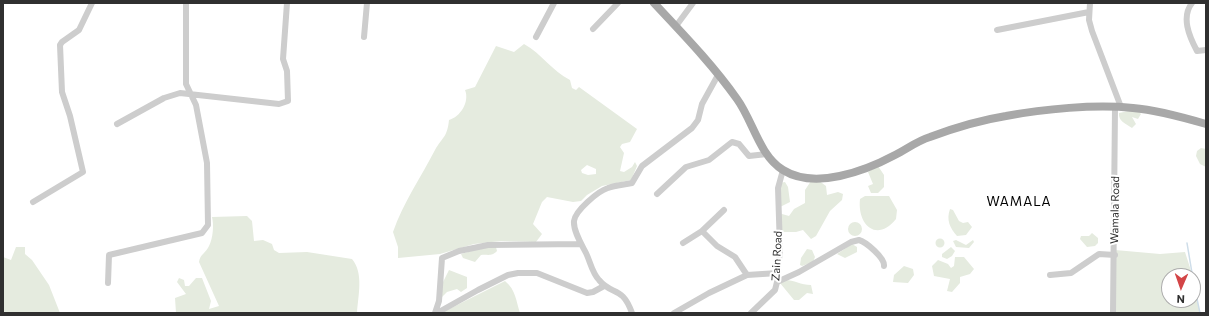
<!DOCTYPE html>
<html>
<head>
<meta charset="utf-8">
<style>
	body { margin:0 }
	#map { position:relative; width:1209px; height:316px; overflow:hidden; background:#fff; font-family:Commissioner,sans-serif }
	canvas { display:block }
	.frame { position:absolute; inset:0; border:4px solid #303030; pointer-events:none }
	.north { position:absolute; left:1161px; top:268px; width:40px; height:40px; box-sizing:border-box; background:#fff; border:1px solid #acacac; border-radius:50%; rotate:182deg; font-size:11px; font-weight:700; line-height:16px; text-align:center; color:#303030 }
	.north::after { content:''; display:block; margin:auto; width:14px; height:18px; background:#d34547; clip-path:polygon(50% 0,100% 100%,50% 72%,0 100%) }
</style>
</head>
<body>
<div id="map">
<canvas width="1209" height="316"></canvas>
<div class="frame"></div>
<div class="north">N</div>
</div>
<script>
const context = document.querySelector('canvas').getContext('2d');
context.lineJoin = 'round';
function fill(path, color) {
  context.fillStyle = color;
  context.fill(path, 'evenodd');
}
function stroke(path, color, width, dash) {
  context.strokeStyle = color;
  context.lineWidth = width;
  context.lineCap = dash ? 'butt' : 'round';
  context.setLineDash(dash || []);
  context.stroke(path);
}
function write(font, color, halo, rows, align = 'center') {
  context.font = font + ' Commissioner,sans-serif';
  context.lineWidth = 4;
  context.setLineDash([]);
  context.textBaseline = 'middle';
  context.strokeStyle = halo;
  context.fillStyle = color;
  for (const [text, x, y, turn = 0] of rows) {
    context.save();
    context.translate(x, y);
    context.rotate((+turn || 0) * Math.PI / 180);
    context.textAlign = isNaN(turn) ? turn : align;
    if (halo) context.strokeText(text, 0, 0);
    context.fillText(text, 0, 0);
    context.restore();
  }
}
fill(new Path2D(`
	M524,44c18,10 28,27 46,36l2,8 4,2 3,-3 58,42 -7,13 -8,2 -2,3 4,6 -4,18 4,1 8,-5 3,-5 2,4 -6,14 -29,6 -15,9 -6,6 -8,1 -26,-5 -5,5 -9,22 9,10 -6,8 -35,-1 -27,3 -34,10 -42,4v-11l-5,-15c10,-29 28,-55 42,-82 8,-14 12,-12 14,-30 11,-3 21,-18 16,-30l10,-3 21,-41 18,6zM587,165l9,4v5l-8,1 -6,-2 -1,-3z
	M1129,111l10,1 2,2 -3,5 -6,-2 4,7 -4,4c-6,-4 -14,-7 -13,-15z
	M1201,148l5,1v18l-6,-3 -4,-8 1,-5z
	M878,166l6,9v12l-6,6h-7l-3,-7 5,-2 -5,-12z
	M818,180l8,6 1,9 11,-3 5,2 -1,6 -12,11 -14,25 -5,3 -8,-9 -7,2h-15l-1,-16 2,-2 7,2 5,-7 11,-6v-13l6,-9z
	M785,182l3,5 2,15 -10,5v-24z
	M865,196h24l8,14 -1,9c-19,24 -39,6 -36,-20z
	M950,209l3,1 6,11 4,2 5,-1 4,5 -6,8 -9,1c-7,-8 -11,-16 -7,-27z
	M247,216l5,5 2,20 9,-1 9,4 2,6 5,3 28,-1 45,7c12,14 6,37 5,54h-181l-1,-15 11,-4 -9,-12 2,-4 5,2 1,6h4l7,-8h6l9,23 -2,8 10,-3 -20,-44c1,-8 7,-9 10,-16 4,-8 5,-21 3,-29z
	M848 229a7 7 0 1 1 14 0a7 7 0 1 1-14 0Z
	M1092,233l6,5v5l-3,3 -8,1 -7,-8 1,-3h8z
	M935.5 243a4.5 4.5 0 1 1 9 0a4.5 4.5 0 1 1-9 0Z
	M956,240l10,5 7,-5 1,2 -5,6 -13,-1 -3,-6z
	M852,244l5,3v5l-12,6 -8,-4z
	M16,247h9v7l7,6 17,25 11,28h-57v-56l8,3z
	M496,247l1,4c-6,6 -9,3 -16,4l-6,7 -12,-4 -2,-4 21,-6z
	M951,247l4,4 -3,5 -5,3 -5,-2v-3z
	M807,249l5,1 3,7 -2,5 -11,4 -2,-1 1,-7z
	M1115,250l45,4 25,-2 8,25v2v-3h-24v24h24v-20l7,33h-86z
	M955,257h9l10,12 -4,5 -10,3v6l-8,9 -5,-1 3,-12 -16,-3 -2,-10 6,-6 10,4 3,4 3,-2z
	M904,266l9,3 1,6 -6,8 -15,-1 1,-7z
	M449,270l18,7v11l-6,4 -4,-3 -10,3 -6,6 2,-16z
	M785,280c9,0 16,5 26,5l2,9 -6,-1 -8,7h-5l-14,-17z
	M505,281c11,9 11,20 15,32h-79z`), '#e5ebdf');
stroke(new Path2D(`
	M1187,243l6,36
	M1193,280l7,33
	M1206,282v10`), '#cedde9', 1.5);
stroke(new Path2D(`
	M1090,3l-1,17 3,11 29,76
	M1192,3c-11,14 -3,33 5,48l9,-1
	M676,26l17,-23
	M593,29l25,-26
	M997,30l92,-18
	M364,37l3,-34
	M536,37l18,-34
	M117,124l47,-26 16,-5 99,11 9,-3 -1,-30 -4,-12 4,-56
	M657,194l29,-27 23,-7 23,-18 7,2 10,12 18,-2
	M33,202l50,-30 -13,-56 -8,-24 -2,-47 2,-3 17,-12 13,-27
	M724,210l-22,21 15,15 18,11 12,18
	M683,243l19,-12
	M1050,275l21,-2 28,-19 16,1
	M777,282l22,-10 52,-30 8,-2c7,2 26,18 25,26
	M108,283l1,-28 93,-22 6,-8 -1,-62 -11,-58 -10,-21v-81
	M435,313l4,-12 3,-43 17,-7 29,-6 93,-1
	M437,313l41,-23 30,-15 10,-2h19l50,20 6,-1 11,-6
	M632,313c-10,-28 -20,-17 -33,-33 -7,-7 -9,-19 -13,-27 -4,-8 -13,-22 -12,-32 1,-10 24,-30 34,-33 8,-3 16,-3 24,-5l10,-17 50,-38 6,-8 4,-16 16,-29
	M674,313l35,-20 38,-18 31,-2
	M751,313l24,-23 2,-8 3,-33 -2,-61 5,-18
	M1113,313l2,-206`), '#cdcdcd', 6);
stroke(new Path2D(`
	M654,3c29,31 59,62 83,96 16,22 22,56 46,71 32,20 82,1 112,-15 12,-6 22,-14 35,-18 24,-9 51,-17 76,-21 37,-7 89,-12 127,-8 24,2 49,9 73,16`), '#a8a8a8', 8);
write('11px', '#303030', '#fff', [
	["Wamala Road",1115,210,-89],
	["Zain Road",777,256,-87]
]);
context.letterSpacing = '1px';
write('13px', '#000', '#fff', [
	["WAMALA",1019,202]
]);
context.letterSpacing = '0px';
</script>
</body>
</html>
